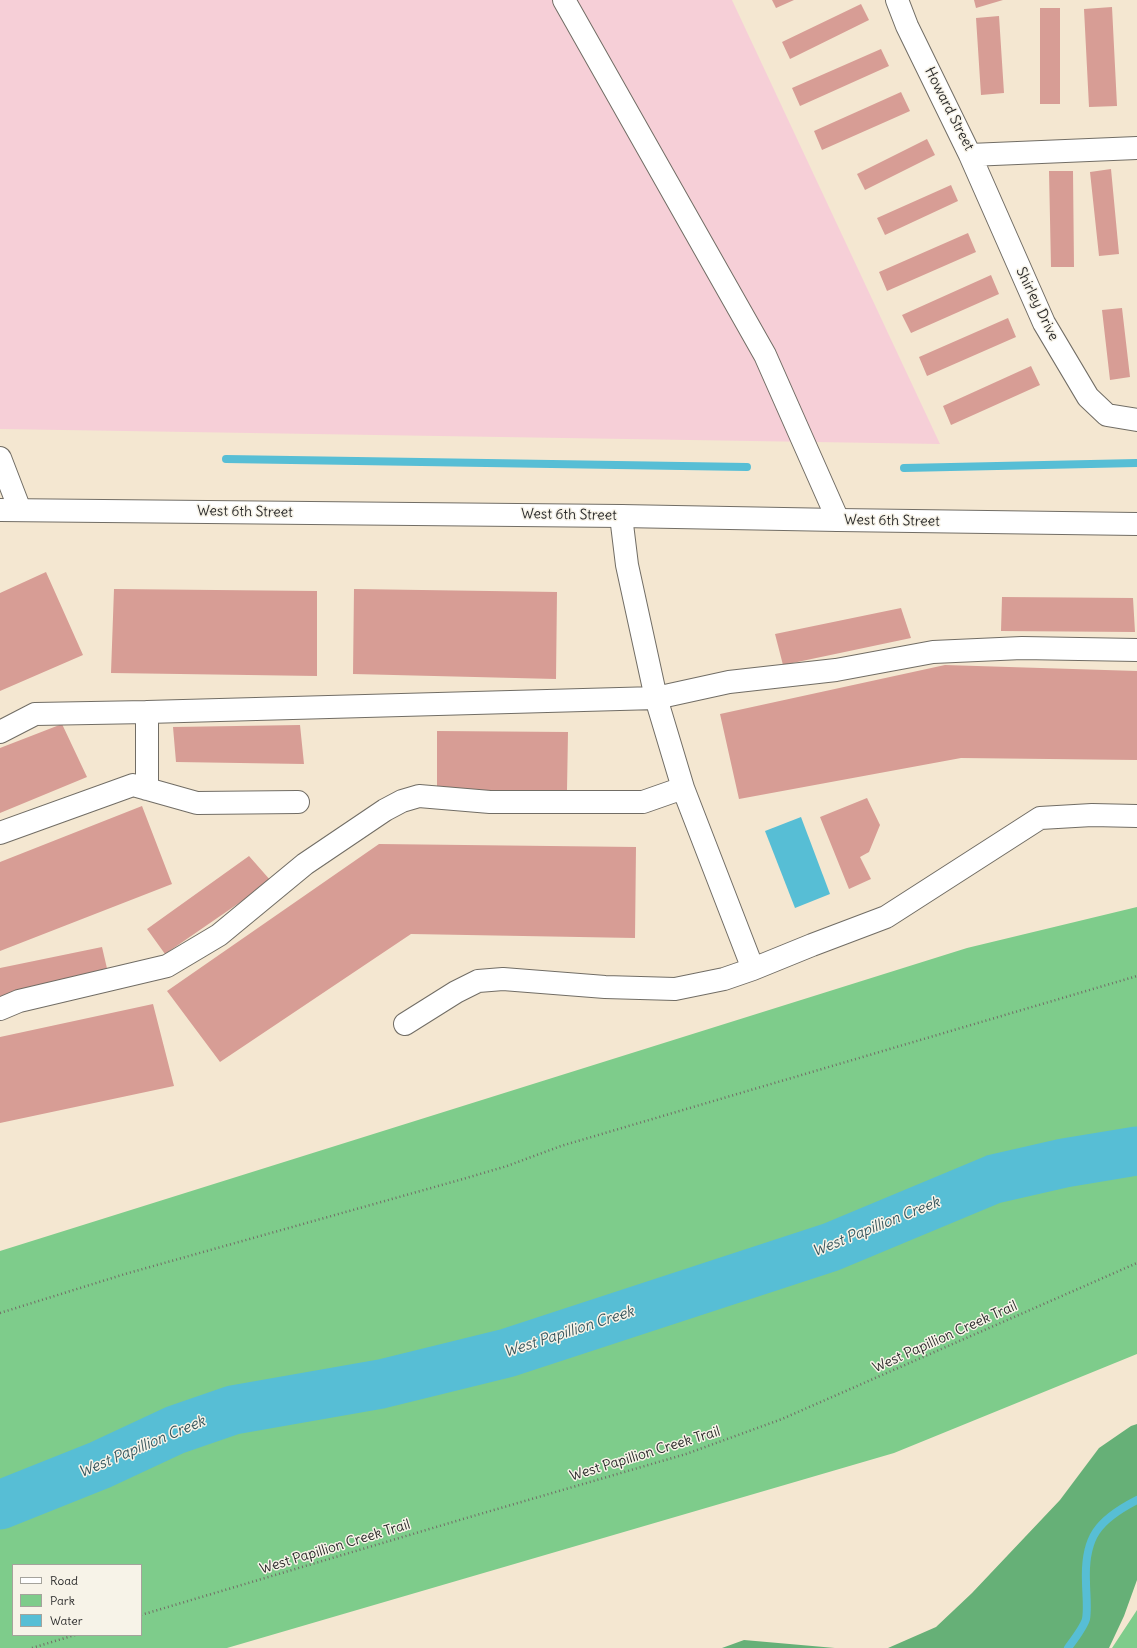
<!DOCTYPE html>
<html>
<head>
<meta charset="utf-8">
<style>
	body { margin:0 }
	#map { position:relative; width:1137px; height:1648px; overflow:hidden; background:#f4e7d1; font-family:Delius,sans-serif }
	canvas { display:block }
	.legend { position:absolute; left:12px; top:1564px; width:130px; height:72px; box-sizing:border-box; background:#f7f3e8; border:1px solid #a5a39c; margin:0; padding:5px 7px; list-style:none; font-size:12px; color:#2b2b2b }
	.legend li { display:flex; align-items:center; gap:8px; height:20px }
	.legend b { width:20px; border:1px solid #a5a39c }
</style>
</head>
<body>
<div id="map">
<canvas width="1137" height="1648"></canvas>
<ul class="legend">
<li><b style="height:5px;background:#fff"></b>Road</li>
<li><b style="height:11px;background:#7ecc8b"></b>Park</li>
<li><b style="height:11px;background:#57bed5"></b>Water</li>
</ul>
</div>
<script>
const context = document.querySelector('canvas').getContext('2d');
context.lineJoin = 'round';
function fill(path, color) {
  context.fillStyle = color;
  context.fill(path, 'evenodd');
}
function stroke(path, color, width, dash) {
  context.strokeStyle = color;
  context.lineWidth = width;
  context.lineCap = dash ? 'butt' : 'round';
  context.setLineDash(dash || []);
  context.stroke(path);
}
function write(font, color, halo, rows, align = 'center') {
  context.font = font + ' Delius,sans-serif';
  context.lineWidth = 3;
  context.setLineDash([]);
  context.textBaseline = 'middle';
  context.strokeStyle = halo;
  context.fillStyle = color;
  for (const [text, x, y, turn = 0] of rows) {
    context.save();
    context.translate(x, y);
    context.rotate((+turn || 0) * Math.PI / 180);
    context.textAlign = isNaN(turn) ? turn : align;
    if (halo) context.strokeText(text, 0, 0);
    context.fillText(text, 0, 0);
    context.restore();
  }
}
fill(new Path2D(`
	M0,0h732l208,444 -940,-15z`), '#f6cfd7');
fill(new Path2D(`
	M1137,907v447l-243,99 -667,195h-227v-397l967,-303zM13,1565h128v70h-128z
	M1137,1610v38h-25z`), '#7ecc8b');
fill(new Path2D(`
	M1137,1424v156l-13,36 -15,32h-221l48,-21 36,-34 88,-93 39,-52 32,-22z
	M744,1640l91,8h-113z`), '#66b077');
fill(new Path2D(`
	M801,817l29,77 -35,14 -30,-77z`), '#57bed5');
stroke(new Path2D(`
	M226,459l521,8
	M904,468l233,-5
	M1068,1648c5,-7 16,-21 18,-29 2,-11 0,-26 0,-37 -2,-45 12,-62 51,-82`), '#57bed5', 8);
stroke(new Path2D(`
	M0,1505l100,-40 75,-35 58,-20 148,-26 126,-31 324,-106 163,-68 70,-16 73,-12`), '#57bed5', 49);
fill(new Path2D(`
	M772,0h22l-18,8z
	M974,0h29l-27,8z
	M861,4l8,16 -79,39 -8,-17z
	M1112,7l5,99 -28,1 -5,-98z
	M1040,8h20v96h-20z
	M999,16l5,77 -23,2 -5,-77z
	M881,49l8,17 -89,40 -8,-18z
	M901,92l9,19 -88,39 -8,-19z
	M927,139l8,16 -70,35 -8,-16z
	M1111,169l8,85 -20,2 -9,-84z
	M1049,171h24l1,96h-23z
	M951,185l7,16 -73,34 -8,-17z
	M968,233l8,19 -89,39 -8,-19z
	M991,275l8,19 -88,39 -9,-18z
	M1122,308l8,69 -20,3 -8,-70z
	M1008,318l8,19 -89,39 -8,-19z
	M1031,366l9,19 -89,40 -8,-19z
	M46,572l37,83 -83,36v-98z
	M114,589l203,2v85l-206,-3z
	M354,589l203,3 -1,87 -203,-5z
	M1002,597l131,1 2,34 -134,-1z
	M901,608l10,30 -128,27 -8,-31z
	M945,665l192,6v89l-176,-2 -222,41 -19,-85z
	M62,724l25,53 -87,36v-65z
	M300,725l4,39 -128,-2 -3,-35z
	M437,731l131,1 -1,58h-130z
	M867,798l13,27 -11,27 -9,5 11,22 -22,10 -29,-72z
	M142,806l30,78 -172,67v-89z
	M379,844l257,3 -1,91 -224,-4 -191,128 -53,-71z
	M249,856l22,25 -106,73 -18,-25z
	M102,947l7,30 -109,25v-34z
	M153,1004l21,82 -174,37v-86z`), '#d79d95');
const minor = new Path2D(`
	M564,0l201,355 73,165
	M897,0l10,26 63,129 74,168 44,74 19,18 30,5
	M970,155l167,-7
	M0,458l20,52
	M147,712l509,-14 -29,-133 -6,-49
	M0,732l35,-18 112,-2v77
	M0,833l133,-48 64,18 101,-1
	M753,969l59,-24 74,-28 154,-99 52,-3 45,1
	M0,1009l19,-8 148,-35 52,-31 86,-71 80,-54 17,-9 17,-5 71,6h153l40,-14 -27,-90 73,-16 107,-12 97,-18 89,-4 115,2
	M405,1024l51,-32 22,-11 25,-2 102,8 70,2 49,-10 29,-10 -70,-181`);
const major = new Path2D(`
	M0,510l621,6 217,4 299,4`);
stroke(minor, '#716d65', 24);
stroke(major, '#716d65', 24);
stroke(new Path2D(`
	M0,1313l125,-39 338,-95 44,-13 54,-20 576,-170
	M141,1615l322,-96 223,-65 96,-35 355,-156
	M32,1648l43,-13`), '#716d65', 2.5, [1, 3]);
stroke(minor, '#fff', 22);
stroke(major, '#fff', 22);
write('14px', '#2b2b2b', '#f7f3e8', [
	["Howard Street",949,109,63],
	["Shirley Drive",1037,304,64],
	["West 6th Street",245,512,1],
	["West 6th Street",569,515,1],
	["West 6th Street",892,521,1],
	["West Papillion Creek Trail",945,1337,-24],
	["West Papillion Creek Trail",645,1454,-17],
	["West Papillion Creek Trail",335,1547,-17]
]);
write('italic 15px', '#38575e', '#f7f3e8', [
	["West Papillion Creek",876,1227,-22],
	["West Papillion Creek",569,1332,-18],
	["West Papillion Creek",142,1447,-23]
]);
</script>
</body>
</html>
